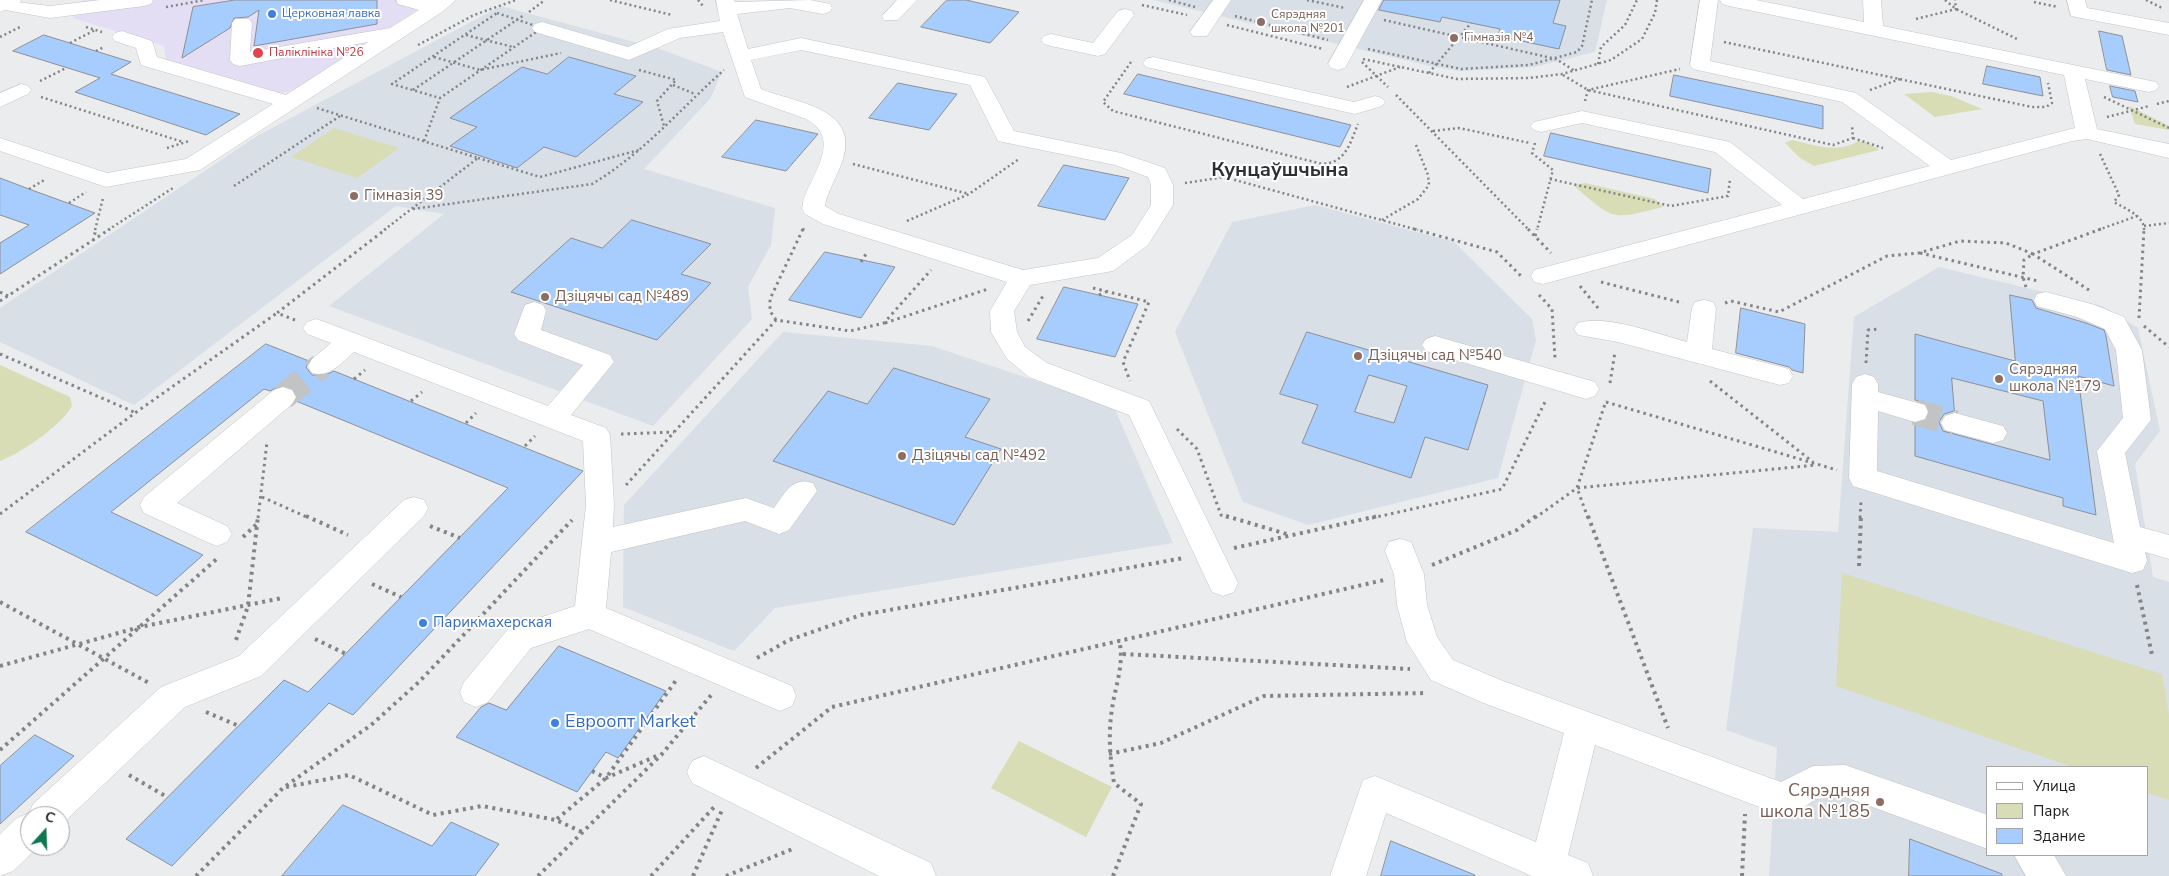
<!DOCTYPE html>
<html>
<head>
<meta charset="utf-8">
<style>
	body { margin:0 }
	#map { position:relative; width:2169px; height:876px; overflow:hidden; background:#eaecee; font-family:"Nunito Sans",sans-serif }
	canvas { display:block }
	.legend { position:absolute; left:1986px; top:766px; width:162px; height:90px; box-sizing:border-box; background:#fff; border:1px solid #a5a5a6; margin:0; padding:6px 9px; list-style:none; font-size:15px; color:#1f1f20 }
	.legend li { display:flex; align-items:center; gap:10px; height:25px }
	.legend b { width:25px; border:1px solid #a5a5a6 }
	.north { position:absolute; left:20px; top:806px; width:50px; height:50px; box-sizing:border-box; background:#fff; border:1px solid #a5a5a6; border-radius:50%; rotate:20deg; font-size:14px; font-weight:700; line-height:20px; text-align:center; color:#1f1f20 }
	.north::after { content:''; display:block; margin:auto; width:18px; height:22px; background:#0f7750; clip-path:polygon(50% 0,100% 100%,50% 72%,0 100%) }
</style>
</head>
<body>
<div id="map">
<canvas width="2169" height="876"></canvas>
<ul class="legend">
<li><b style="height:6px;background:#fff"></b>Улица</li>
<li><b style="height:14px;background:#d8ddb5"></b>Парк</li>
<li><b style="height:14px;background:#a7ccfe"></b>Здание</li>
</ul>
<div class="north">С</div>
</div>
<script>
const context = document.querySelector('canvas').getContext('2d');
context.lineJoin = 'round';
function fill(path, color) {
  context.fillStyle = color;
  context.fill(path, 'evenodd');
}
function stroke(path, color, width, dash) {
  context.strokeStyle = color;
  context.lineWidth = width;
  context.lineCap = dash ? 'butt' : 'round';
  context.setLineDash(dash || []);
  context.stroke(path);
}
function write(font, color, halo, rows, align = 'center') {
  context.font = font + ' "Nunito Sans",sans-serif';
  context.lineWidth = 4;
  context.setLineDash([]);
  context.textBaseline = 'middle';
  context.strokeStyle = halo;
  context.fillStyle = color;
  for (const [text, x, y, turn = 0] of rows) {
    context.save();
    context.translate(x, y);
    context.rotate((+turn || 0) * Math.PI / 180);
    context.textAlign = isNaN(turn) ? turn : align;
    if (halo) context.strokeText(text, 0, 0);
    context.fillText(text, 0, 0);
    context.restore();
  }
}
fill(new Path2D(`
	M1153,0h454l-12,52 -61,15 -73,4 -27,-4z
	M501,6l159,43 62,23 -12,27 -66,70 131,39 -4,37 -23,42 4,32 -99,107 -324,-120 115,-92 -48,-8 -262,199 -134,-63v-34l257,-172z
	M1315,205l139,37 78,77 4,21 -38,138 -190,47 -65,-23 -68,-170 57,-110z
	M1939,267l163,39 36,22 22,103 -25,33 18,113 16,5v294h-400l8,-128 -51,-18 27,-202 85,4 16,-215zM1988,767h160v88h-160z
	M783,332l149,14 182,61 59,136 -398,65 -41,43 -111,-44 1,-102z`), '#d8dfe7');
fill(new Path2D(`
	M84,0h348l-137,90 -15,3 -114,-33 -2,-14 -91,-28 4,-14z`), '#e3def4');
fill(new Path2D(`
	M1932,92l19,4 31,13 -47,8 -31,-23z
	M2129,106l40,20v4l-34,-6z
	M334,128l65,20 -42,30 -66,-21z
	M1792,140c22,5 46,14 66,1l10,2 11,7 -65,16 -14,-8 -15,-15z
	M1585,183l70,16 8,8c-53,13 -48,14 -90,-22z
	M0,365l70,32 2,9c-11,20 -51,47 -72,55z
	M1842,573l320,101 7,41v85l-21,-7v-26h-75l-237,-81z
	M1019,741l93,46 -26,50 -95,-49z`), '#d8ddb5');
const building = new Path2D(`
	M235,0h142v24l-123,22 5,-36 -11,7 -14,1 -4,10 -48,30 11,-51z
	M947,0h19l53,12 -29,31 -69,-16z
	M1384,0h176l-7,23 13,3 -7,23 -61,-13 2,-7 -58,-12 -2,5 -61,-12z
	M2099,31l23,5 9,39 -24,-5z
	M44,35l87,27 -20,12 129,40 -34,21 -131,-43 25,-14 -87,-27z
	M569,57l67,19 -22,18 29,8 -67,55 -32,-10 -27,21 -67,-22 27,-19 -27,-9 72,-51 25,7z
	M1987,66l53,11 3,19 -60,-12z
	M1138,74l172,41 41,10 -11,22 -216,-53z
	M1674,75l149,31v23l-153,-33z
	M898,83l35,7 24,4 -28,36 -60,-12z
	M2110,86l25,5 3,11 -25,-5z
	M756,120l18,4 44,10 -32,37 -64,-14z
	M1551,133l160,36 -3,24 -164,-37z
	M1064,165l65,13 -24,42 -67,-14z
	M0,178l29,11 66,24 -95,61v-31l29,-18 -29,-10z
	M632,220l79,24 -30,30 30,9 -54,57 -146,-48 60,-54 31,10z
	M825,252l70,15 -34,51 -72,-18z
	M1064,287l74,17 -23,53 -78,-18z
	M2010,295l22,5 4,8 50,15 18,7 2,6 8,50 -36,-10 18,139 -33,-9v-8l-148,-42v-32l11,-3 4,-10 -4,-8 -11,-3v-66l100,27zM1952,378l91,23 7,59 -107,-29 -4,-9 5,-8 10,-3z
	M1741,308l64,16 -2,49 -11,-3 -3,-3 -53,-14z
	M1307,332l181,53 -20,65 -43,-13 -14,41 -109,-35 16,-38 -38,-11zM1369,375l38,11 -13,37 -39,-11z
	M266,344l43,17 -3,6 6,8h13l9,-4 249,100 -230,244 -24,-12 -157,163 -46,-27 158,-159 24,12 200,-204 -212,-87 2,-5 -4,-7 -12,-4 -12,6 -6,-2 -153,123 92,43 -46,41 -131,-64z
	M894,368l96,31 -25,38 36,12 -47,76 -181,-64 55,-70 39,13z
	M559,646l107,45 -48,67 -12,-6 -29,40 -121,-55 25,-30 8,-4 17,7z
	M35,735l39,21 -74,68v-58z
	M343,805l89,41 19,-24 48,22 -24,32h-193z
	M1910,839l92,35v2h-93z
	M1391,841l84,34v1h-94z`);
fill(building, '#a7ccfe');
stroke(building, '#8f9093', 1);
stroke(new Path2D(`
	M283,397l38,-31
	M1915,412l40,11`), '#c1c3c5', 26, [26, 13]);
const minor = new Path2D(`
	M0,0l50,6 50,-6h53l-2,4 -7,2 -94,12 -50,-9z
	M396,0h60l-14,12 -242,158 -94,17 -106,-36v-13l107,35 79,-14 87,-55 -132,-39 -5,-17 -21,-7 -3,-4 3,-4 7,-2 30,10 5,16 129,38 82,-53 -128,24 -7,-2 -3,-4 2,-37 3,-4h14l3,4 -2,29 140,-24 29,-18 -21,-6z
	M716,0h18l1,2 75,-2 20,4 2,4 -2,4 -7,2 -33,-6 -53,6 11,35 53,-11 184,39 29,54 107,22 44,15 8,17v20l-25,40 -35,26 -83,14 -16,26 3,21 8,15 22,16 102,38 89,182 -4,9 -11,4 -11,-4 -83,-177 -100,-38 -22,-18 -16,-27 -1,-21 17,-29 -184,-58 -18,-10 -3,-5 1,-7c9,-29 40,-63 3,-83l-61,-22 -22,-65 -43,6 -51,22 -94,-28 -3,-4 3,-4 7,-2 86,25 40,-18 52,-8zM801,50l169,35 28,56 117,24 33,12 3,8v20l-19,30 -34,23 -75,12 -184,-56 -14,-8c3,-17 13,-31 18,-47 16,-52 -48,-56 -82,-70l-10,-29z
	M897,0h20l-19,20h-14l-2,-4z
	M1213,0h18l-24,36h-14l-3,-4z
	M1364,0h18l-37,68 -7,2 -7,-2 -3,-4z
	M1700,0h18l-8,61 146,32 95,67 124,-32 -11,-53 -335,-69 -7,-2 -2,-4h36l108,22 -1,-22h18l2,26 273,56 3,4 -3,4 -7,2 -64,-13 12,50 72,15v14l-82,-19 -15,2 -529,143 -9,-2 -3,-6 3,-6 248,-65 -67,-53 -133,-29 -41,9 -7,-2 -4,-4 4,-4 48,-11 148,31 73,57 127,-33 -88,-64 -149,-33 -3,-4z
	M2067,0h18l2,8 82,15v12l-98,-19z
	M1125,9l7,2 2,4 -29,39 -7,2 -47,-10 -7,-2 -3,-4 3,-4 7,-2 42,9 25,-32z
	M1153,57l201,45 21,-6 7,2 3,4 -3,4 -27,8 -209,-47 -3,-4 3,-4z
	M21,84l7,2 3,4 -3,4 -28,13v-14z
	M2046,292l49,13 29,12 18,33 9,70 -26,33 15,74 29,8v24l-24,-7 2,9 -4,9 -11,3 -279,-87 -4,-8 3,-94 4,-7 9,-3 9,3 4,7v8l47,13 3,7 -3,7 -10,3 -37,-11 -1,60 237,72 -17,-92 26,-33 -7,-68 -11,-21 -28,-12 -40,-11 -3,-6 3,-6z
	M1704,300l9,2 3,6 -4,41 77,20 4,7 -4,7 -9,2 -162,-43 -40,-7 -4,-6 4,-6c29,-9 79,11 109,19l5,-34 3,-6z
	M534,302l9,3 3,6 -5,19 69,25 4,7 -43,53 35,13 4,7 4,70 -1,22 133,-29 28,10c11,-15 18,-32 39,-25l4,8 -28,39 -10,4 -34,-13 -134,31 -5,56 186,78 4,10 -4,10 -12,5 -12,-5 -179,-77 -58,19 -43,54 -12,5 -12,-5 -4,-10 4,-10 45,-54 66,-22 11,-101 -3,-64 -229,-89c-13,11 -24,26 -42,21l-4,-7 4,-7 19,-16 -24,-9 -4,-6 4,-6 9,-3 9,3 223,84 35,-41 -65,-25 -4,-6 11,-29z
	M1435,336l160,46 4,7 -4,7 -9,3 -160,-48 -4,-6 4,-6z
	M283,387l9,3 4,7 -4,7 -115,99 50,23 5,8 -5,8 -10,4 -10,-4 -63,-29 -4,-8 4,-8 130,-107z
	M1955,413l48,13 4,7 -4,7 -10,3 -48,-13 -4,-7 4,-7z
	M414,497l10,3 4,8 -4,8 -163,160 -76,31 -125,119v-10h-30v30h9l-26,25 -13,5v-42l17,-16 12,-5 4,-9 128,-117 78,-31 165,-156z
	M1400,539l11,3 13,32 3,31 10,32 16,23 50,21 278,101 32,-16 32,-1 143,50v34l-143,-52 -30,2 -17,13 -12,5 -191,-72 -27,110 20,8 5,13h-61l-146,-63 -20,63h-36l33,-96 12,-4 161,66 28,-109 -83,-31 -50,-22 -24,-38 -10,-37 -3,-31 -9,-23 4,-9z
	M704,756l227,107 5,13h-57l-187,-93 -5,-11 5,-11z
	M2014,855h40l12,21h-40z`);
const major = new Path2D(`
	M0,0h21l-2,4 -19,8z`);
stroke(minor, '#c2c4c6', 1);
stroke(major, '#c2c4c6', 1);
stroke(new Path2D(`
	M610,0l62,15
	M698,0l5,6
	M1169,0l26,7
	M1307,0l38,8
	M1945,0l11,9 63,31
	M2146,0l16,8
	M2034,2l24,5
	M1142,5l45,10
	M166,7l39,-7
	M529,12l16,-12
	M497,13l45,15 -102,70 -48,-14z
	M1235,16l93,24
	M1916,19l40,-10 -1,-9
	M1384,20l172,39 19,12
	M1227,25l96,24
	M86,27l16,5
	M466,35l47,12
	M0,37l22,-11
	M1724,42l308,65h14l6,-4 -4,-20
	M70,43l25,-13
	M418,45l56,-30 42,-15
	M1368,49l93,20 68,-4 48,-13 5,-6 10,-46
	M96,51l8,-4
	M434,57l46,13 81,-17
	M1363,59l94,20 72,-1 33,-4 49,-14 31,-21 13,-26 2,-13
	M1131,62l-28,40 10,9 209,53c24,-1 28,-21 36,-40
	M1362,62l26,25
	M1598,64l3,-17 24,-22 12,-25
	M639,70l37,10 -19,21 7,25
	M1429,73l42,-50
	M1563,75l25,15 245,55 20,-7 -1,-12
	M40,81l26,-13
	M673,85l22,9
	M1347,87l53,-20
	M413,90l111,-75
	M1870,90l30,-11
	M1396,95l133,135
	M41,97l142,45
	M2104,97l65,31
	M1585,101l3,-11 92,-21
	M2157,104l12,-3
	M317,108l161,50 -94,72
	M2107,117l42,-11
	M1433,131l26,-3 71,15
	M1853,138l30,10
	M424,141l16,-43
	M1535,143l-3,10 21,17 -16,60
	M167,148l22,-7
	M2100,154l19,41 -5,7c10,6 31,14 30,28
	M478,158l62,19 99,-27
	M853,164l116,30
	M1550,179l121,27 57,-10 2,-17
	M1185,183l39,-6 194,53
	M234,186l106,-70
	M29,189l17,-10
	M69,203l17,-11
	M413,209l179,-25c51,-30 88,-75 132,-114
	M1382,220l36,-21 11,-14 -1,-10 -12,-30
	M907,221l62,-27 50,-35
	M2144,226l25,-3
	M95,230l8,-32
	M108,230l65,-42
	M803,230l1,-2
	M2098,230l39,-14`), '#838486', 2.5, [2, 3]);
stroke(new Path2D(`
	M1414,229l83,23 24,24
	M1528,229l23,24
	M1535,236l2,-7
	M93,241l3,-12
	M1920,253l118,28
	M861,262l7,-11
	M1601,282l82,21
	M1580,286l18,22
	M2026,287l-3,-10 1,-17 9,-6
	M1093,288l56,14 -26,60 7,19
	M2089,290l-56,-36 68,-25
	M0,292l8,4
	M1099,295l7,-3
	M1539,295l13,14 3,49
	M0,301l110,-72
	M1725,303l6,-2 48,11 108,-56 32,-3 41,-12 46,2 27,11
	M2139,318l5,-89
	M295,320l-18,-7 109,-84
	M776,320l-6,-9v-12l33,-70
	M1028,321l15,-25
	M885,323l103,-34
	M2144,326l25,21
	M0,354l134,58
	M1866,363l2,-33 12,-1
	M354,379l11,-9
	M1710,381l103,81
	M1610,383l5,-31
	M411,401l11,-9
	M1606,402l231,68
	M466,423l10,-10
	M1177,429l20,20 24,66 9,3
	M621,434l53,-2
	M525,446l10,-10
	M626,485l150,-165 74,11 34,-8 47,-53
	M262,497l47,21
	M0,514l135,-101 142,-100
	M258,518l9,-76
	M1372,518l130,-29 44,-89
	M1535,518l42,-30 29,-87
	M1588,518l-11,-30 239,-23
	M1860,518l1,-17`), '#838486', 3, [2.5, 4]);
stroke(new Path2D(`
	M306,516l42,19
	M1226,516l64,19
	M1588,516l80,212
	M430,526l30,12
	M243,537l16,-15
	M1234,548l144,-32
	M1432,565l85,-35 19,-14
	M1859,566l2,-50
	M372,584l29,13
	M2137,585l15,70
	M0,602l149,81
	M315,639l31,15
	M236,640l12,-34 10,-90
	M1123,654l287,15
	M757,658l32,-18 72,-25 323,-57
	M0,666l140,-39 142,-29
	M206,712l33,14
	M0,750l219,-193
	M1109,754l52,-11 103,-47 163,-3
	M756,768l76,-61 552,-127
	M592,771l14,7 53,-23
	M129,775l38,22
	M286,787l63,-12 84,40 49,-9 74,14 26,12
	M557,819l49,-41 71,-99
	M196,876l87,-88 88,-63 48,-43 153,-162
	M538,876l124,-122 50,-60
	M651,876l64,-70
	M693,876l29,-66
	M726,876l69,-28
	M1113,876l28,-72 -27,-21c-4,-25 -6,-49 -2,-74 3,-23 13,-45 7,-69
	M1742,876l3,-62`), '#838486', 4, [3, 4.5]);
fill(minor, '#fff');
fill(major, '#fff');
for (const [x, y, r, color] of [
	[272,14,5,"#3f7fe0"],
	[1261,22,5,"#8d6e63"],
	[1454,38,5,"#8d6e63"],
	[258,53,6,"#e0444e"],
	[354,196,5,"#8d6e63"],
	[545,297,5,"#8d6e63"],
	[1358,356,5,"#8d6e63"],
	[1999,379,5,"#8d6e63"],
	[902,456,5,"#8d6e63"],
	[423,623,5,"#3f7fe0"],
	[555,723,5,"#3f7fe0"],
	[1880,802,5,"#8d6e63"]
]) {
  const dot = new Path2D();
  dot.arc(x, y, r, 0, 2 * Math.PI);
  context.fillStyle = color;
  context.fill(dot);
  stroke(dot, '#fff', 2);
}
write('12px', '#366cbe', '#fff', [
	["Церковная лавка",282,14]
], 'left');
write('12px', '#785e54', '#fff', [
	["Сярэдняя",1271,15],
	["школа №201",1271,29],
	["Гімназія №4",1464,38]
], 'left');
write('12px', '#be3a42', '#fff', [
	["Паліклініка №26",269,53]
], 'left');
write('15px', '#785e54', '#fff', [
	["Гімназія 39",364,196],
	["Дзіцячы сад №489",555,297],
	["Дзіцячы сад №540",1368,356],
	["Сярэдняя",2009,370],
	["школа №179",2009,387],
	["Дзіцячы сад №492",912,456]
], 'left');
write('15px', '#366cbe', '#fff', [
	["Парикмахерская",433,623]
], 'left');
write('18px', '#366cbe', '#fff', [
	["Евроопт Market",565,723]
], 'left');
write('18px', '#785e54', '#fff', [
	["Сярэдняя",1870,792],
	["школа №185",1870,813]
], 'right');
write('bold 20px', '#2f3032', '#fff', [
	["Кунцаўшчына",1280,171]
]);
</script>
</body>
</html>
